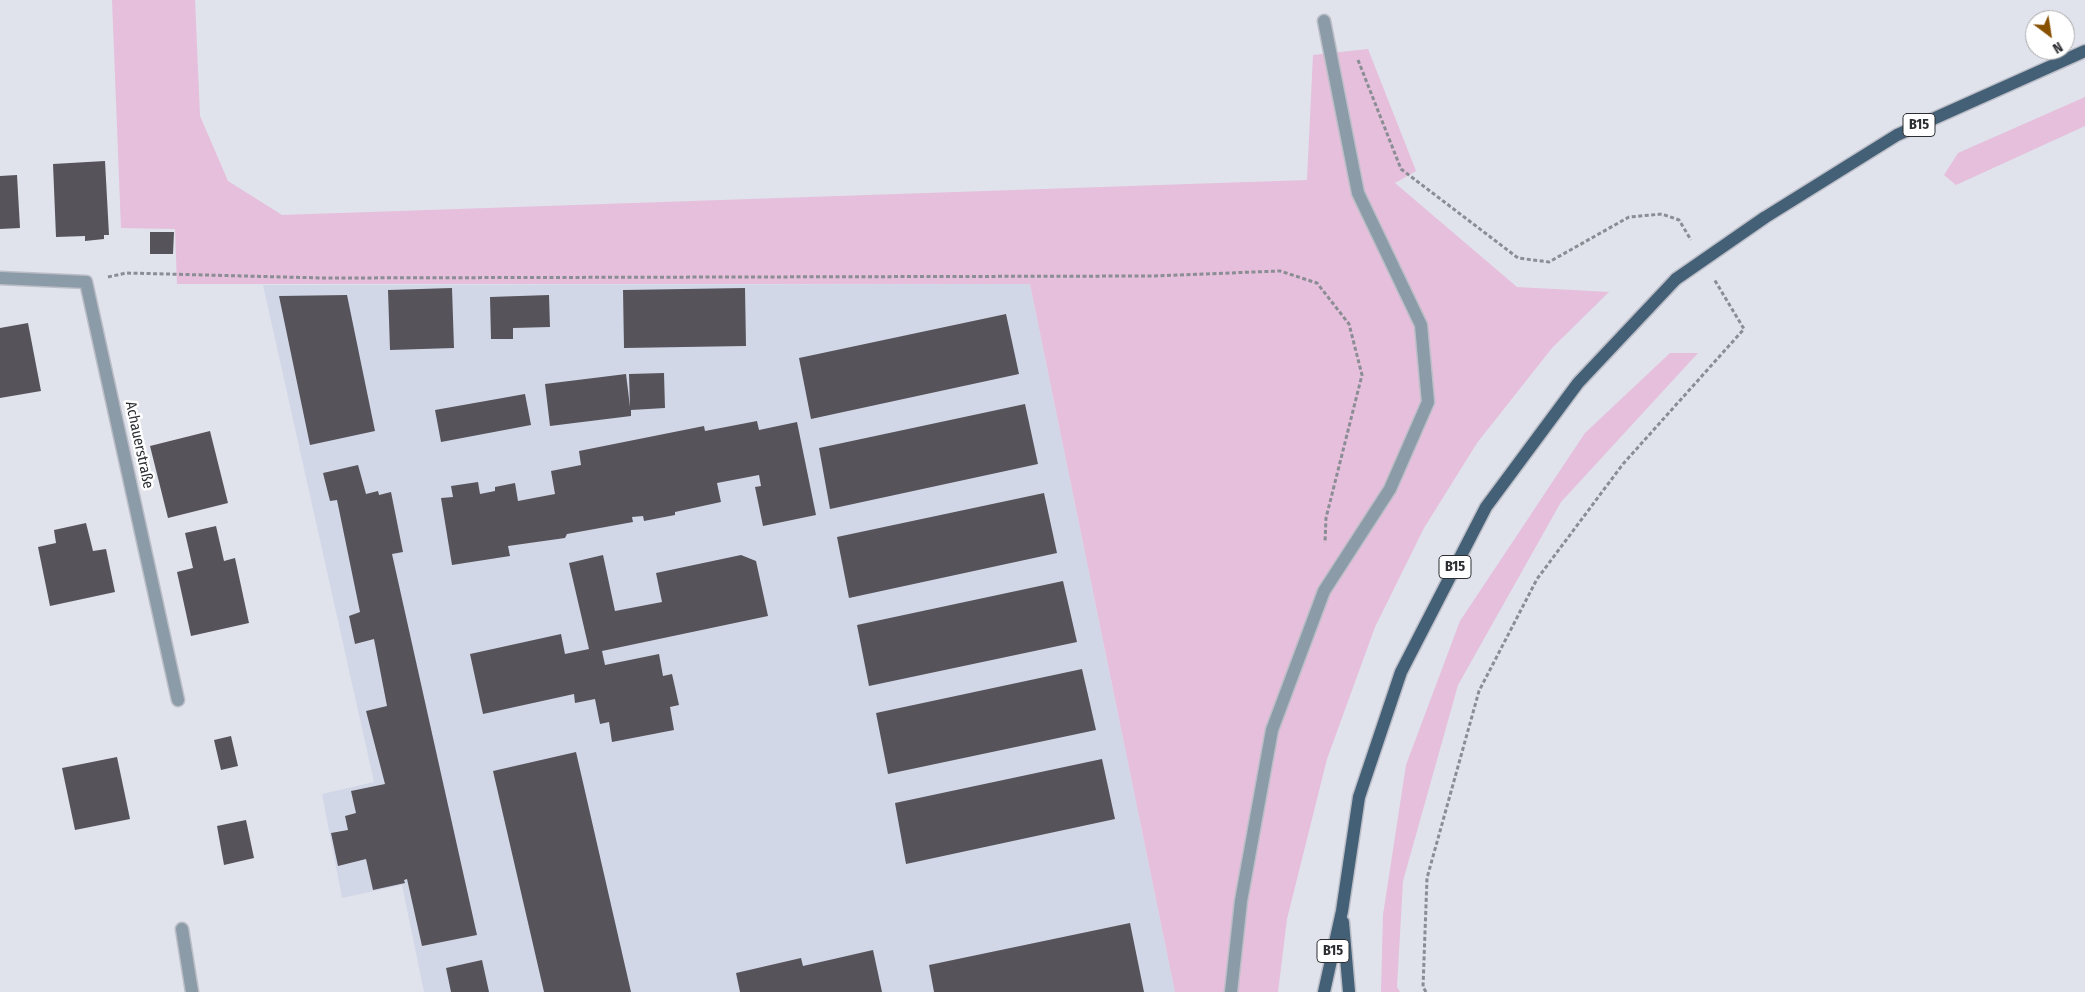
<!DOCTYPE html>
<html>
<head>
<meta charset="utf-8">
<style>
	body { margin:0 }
	#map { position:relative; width:2085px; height:992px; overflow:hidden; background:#e0e2ec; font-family:"Fira Sans Condensed",sans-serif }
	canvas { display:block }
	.north { position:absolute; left:2025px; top:10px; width:50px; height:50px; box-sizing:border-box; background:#fff; border:1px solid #ababad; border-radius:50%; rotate:149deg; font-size:14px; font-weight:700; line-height:20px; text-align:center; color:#2d2e32 }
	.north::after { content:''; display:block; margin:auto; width:18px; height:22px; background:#885100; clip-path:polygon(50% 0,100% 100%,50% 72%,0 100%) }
</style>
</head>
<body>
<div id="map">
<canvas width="2085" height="992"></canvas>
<div class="north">N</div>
</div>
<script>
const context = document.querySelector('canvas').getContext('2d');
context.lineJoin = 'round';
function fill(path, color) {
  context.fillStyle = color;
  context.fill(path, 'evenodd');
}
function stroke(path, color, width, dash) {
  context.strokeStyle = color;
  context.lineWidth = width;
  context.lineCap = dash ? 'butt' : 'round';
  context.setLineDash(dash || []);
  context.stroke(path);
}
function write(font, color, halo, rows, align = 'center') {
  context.font = font + ' "Fira Sans Condensed",sans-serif';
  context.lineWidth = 5;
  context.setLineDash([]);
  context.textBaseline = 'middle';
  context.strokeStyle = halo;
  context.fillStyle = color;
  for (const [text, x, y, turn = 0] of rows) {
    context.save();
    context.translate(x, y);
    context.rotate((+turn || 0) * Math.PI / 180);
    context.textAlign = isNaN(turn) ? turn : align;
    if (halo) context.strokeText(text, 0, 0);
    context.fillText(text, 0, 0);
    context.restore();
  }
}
fill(new Path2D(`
	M1030,284l145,708h-751l-22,-107 -60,13 -20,-104 52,-12 -111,-497z`), '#d2d7e7');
fill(new Path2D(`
	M112,0h83l5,116 28,65 54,34 1025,-35 6,-125 55,-6 48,122 -21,12 122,104 92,5 -57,56 -75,95 -53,85 -49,99 -48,132 -40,160 -9,73h-103l-145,-708h-853l-2,-55 -54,-1z
	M2085,97v29l-129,59 -12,-10 14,-22z
	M1670,353h28l-137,149 -103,183 -55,196 -6,106 3,5h-19l2,-77 23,-150 54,-144 125,-188z`), '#e5bfdb');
fill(new Path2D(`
	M105,161l4,74h-5v4l-19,2v-5l-29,1 -3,-73z
	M17,175l3,53 -20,1v-53z
	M150,232h24l-1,22h-23z
	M452,288l2,60 -64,2 -2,-60z
	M745,288l1,58 -122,2 -1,-58z
	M347,295l28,136 -65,14 -31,-149z
	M549,295l1,32 -37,1v11h-22l-1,-42z
	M1006,314l13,60 -208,45 -12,-61z
	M28,323l13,68 -41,7v-70z
	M664,373l1,35 -34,2v6l-81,10 -5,-42 81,-10 4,33 -1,-33z
	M525,394l6,31 -90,17 -6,-32z
	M1025,404l13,60 -208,45 -11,-61z
	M757,421l2,9 38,-8 19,93 -53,11 -8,-39 6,-1 -2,-11 -42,8 4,19 -46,10v3l-31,6 -1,-5 -11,1 1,5 -66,12 -2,4 -57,8 2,10 -58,9 -11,-67 12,-1 -2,-11 27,-4 2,12 15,-3v-4l20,-4 3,18 37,-7 -4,-23 30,-6 -2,-14 125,-25 1,5z
	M210,431l18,72 -60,15 -18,-72z
	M358,465l8,29 12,-3 1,4 12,-3 12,60 -11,2 85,381 -55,11 -15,-67 -3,1 1,3 -32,7 -7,-31 -28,7 -7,-33 17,-3 -3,-14 11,-3 -5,-22 34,-7 -19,-73 21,-5 -13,-67 -19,5 -6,-28 11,-4 -23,-112 -7,1 -7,-28z
	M1044,493l13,60 -208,45 -12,-61z
	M86,523l7,28 13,-2 9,43 -65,14 -12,-59 18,-4 -2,-13z
	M216,526l8,35 11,-3 14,65 -58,13 -14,-64 16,-4 -8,-35z
	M603,555l12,56 47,-9 -6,-29 85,-18 15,6 12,55 -166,35 3,14 54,-11 4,22 9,-2 7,31 -9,2 4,23 -62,12 -3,-20 -9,2 -5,-25 -20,4 -1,-9 -91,20 -13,-60 91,-20 4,20 24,-5 -20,-86z
	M1063,581l14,61 -208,44 -12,-61z
	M1082,669l14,61 -208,44 -12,-61z
	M231,736l7,30 -17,4 -7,-30z
	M576,752l55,240h-87l-51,-221z
	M117,757l13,62 -55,11 -13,-62z
	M1102,759l13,60 -209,45 -11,-61z
	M246,820l8,38 -30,7 -7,-39z
	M1130,923l14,69h-210l-5,-27z
	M873,950l9,42h-142l-4,-19 65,-15 2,8z
	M482,960l7,32h-38l-5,-24z`), '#56535b');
const minor = new Path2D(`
	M0,278l86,4 92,418
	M182,929l10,63
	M1231,992l10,-91 31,-171 52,-139 66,-102 38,-87 -7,-77 -63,-132 -34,-172`);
const major = new Path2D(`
	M1764,218l133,-83 188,-84
	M1343,922l6,70
	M1324,992l18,-81 17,-114 42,-125 85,-165 92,-124 98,-104`);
stroke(minor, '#bcbec7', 15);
stroke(major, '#bcbec7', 15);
stroke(new Path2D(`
	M1358,60l43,109 117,89 31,4 80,-45 33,-3 17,6 12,20
	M108,277l18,-4 198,5 828,-2 128,-5 37,12 32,41 13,51 -36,143 -1,25
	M1426,992l-3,-5 4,-109 52,-187 58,-112 86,-115 121,-135 -30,-50`), '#8b8d94', 3, [4, 2.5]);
stroke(minor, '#8c9ba8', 12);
stroke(major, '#446077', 12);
const majorBridge = new Path2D(`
	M1676,279l88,-61`);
stroke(majorBridge, '#bcbec7', 15, []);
stroke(majorBridge, '#446077', 12);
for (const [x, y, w] of [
	[1919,125,32],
	[1455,567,32],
	[1333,951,32]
]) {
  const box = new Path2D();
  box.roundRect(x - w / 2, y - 11.5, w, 23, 4);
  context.fillStyle = '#fff';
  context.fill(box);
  stroke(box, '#2d2e32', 1);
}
write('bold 14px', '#2d2e32', null, [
	["B15",1919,125],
	["B15",1455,567],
	["B15",1333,951]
]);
write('15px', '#2d2e32', '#fff', [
	["Achauerstraße",139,445,78]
]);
</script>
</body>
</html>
